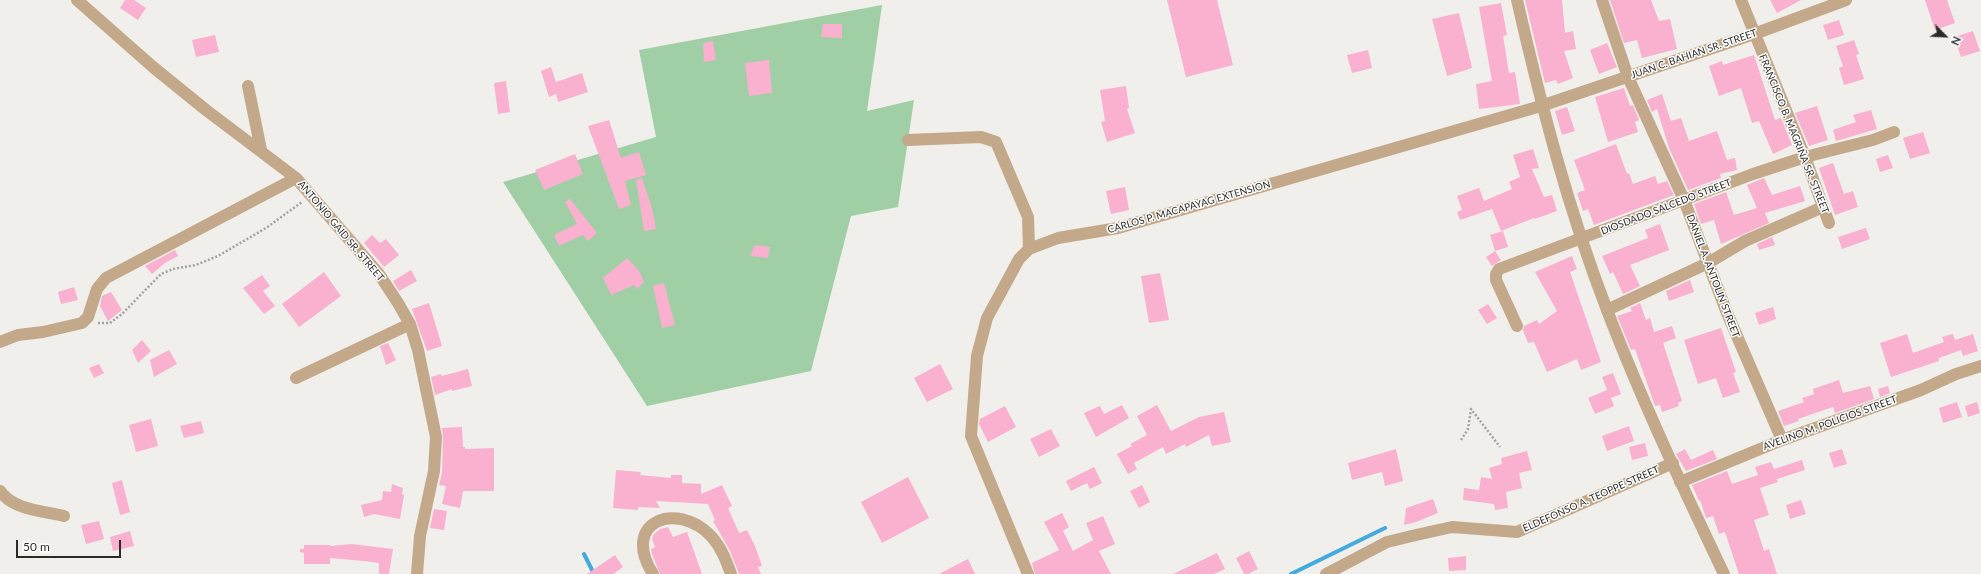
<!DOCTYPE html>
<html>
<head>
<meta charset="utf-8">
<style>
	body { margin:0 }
	#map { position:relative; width:1981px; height:574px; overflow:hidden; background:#f0efeb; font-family:Lato,sans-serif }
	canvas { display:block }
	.north { position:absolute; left:1925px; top:16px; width:40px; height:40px; -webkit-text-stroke:3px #fff; paint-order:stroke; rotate:114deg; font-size:11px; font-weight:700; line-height:16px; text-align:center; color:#2c2b2a }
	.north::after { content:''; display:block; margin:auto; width:14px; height:18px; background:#2c2b2a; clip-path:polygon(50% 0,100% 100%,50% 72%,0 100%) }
	.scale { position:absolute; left:16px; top:540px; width:105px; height:18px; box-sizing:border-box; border:2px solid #2c2b2a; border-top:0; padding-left:5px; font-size:12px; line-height:14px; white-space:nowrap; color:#2c2b2a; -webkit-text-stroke:3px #fff; paint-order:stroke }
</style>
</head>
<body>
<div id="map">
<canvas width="1981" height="574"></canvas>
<div class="north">N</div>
<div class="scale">50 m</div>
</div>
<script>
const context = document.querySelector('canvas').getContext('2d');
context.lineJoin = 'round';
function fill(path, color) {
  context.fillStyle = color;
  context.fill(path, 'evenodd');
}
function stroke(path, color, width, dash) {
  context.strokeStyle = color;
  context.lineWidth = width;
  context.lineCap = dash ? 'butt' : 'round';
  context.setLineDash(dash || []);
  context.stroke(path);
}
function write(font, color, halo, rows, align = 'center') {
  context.font = font + ' Lato,sans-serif';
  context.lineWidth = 3;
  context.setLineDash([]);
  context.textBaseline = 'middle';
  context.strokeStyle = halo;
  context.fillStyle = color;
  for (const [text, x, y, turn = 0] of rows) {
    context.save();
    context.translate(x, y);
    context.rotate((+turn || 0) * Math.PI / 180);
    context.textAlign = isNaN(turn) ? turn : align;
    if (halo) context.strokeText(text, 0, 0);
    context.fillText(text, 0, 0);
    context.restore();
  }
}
fill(new Path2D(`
	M882,5l-15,106 47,-11 -16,107 -47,9 -40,155 -164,35 -144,-224 153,-45 -17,-87z`), '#a1cfa5');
stroke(new Path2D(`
	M584,554l10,20
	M1291,574l94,-46`), '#43aadd', 4);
fill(new Path2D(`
	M125,0h9l12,8 -8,12 -18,-12z
	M1167,0h50l16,65 -47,12z
	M1525,0h37l3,33 8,-2 3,18 -12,2 9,27 -15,6 -2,-4 -11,3z
	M1610,0h41l8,21 11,-2 7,30 -35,9 -5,-18 -13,3z
	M1770,0h31l-24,13z
	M1925,0h22l8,23 -20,7z
	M1501,3l6,32 -4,1 6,37 6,-1 5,32 -41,5 -3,-25 16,-3 -13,-74z
	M1459,13l13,55 -25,8 -15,-57z
	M1839,20l5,15 -16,5 -5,-15z
	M823,24h19v14l-21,-1z
	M1973,31l7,20 -19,6 -7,-20z
	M215,35l4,17 -23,5 -4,-17z
	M1854,40l5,14 -3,1 8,24 -20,6 -5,-17 4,-2 -7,-20z
	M713,41l3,19 -12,2 -1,-19z
	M1607,43l10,24 -18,7 -9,-24z
	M1368,50l4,18 -20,5 -5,-18z
	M1754,55l21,65 6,-2 11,27 -19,9 -14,-33 -7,2 -11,-35 -22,8 -10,-30 13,-5 1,4z
	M769,60l3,33 -23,3 -4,-33z
	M551,67l5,15 26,-9 6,19 -30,10 -2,-8 -7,3 -8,-26z
	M506,81l4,31 -12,2 -4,-31z
	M1126,86l3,22 -2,1 8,24 -28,9 -6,-20 4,-1 -5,-31z
	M1624,88l6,18 3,-1 6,15 -4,2 3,10 -30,10 -13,-45z
	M1662,94l9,27 10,-3 8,23 28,-10 10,29 8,-2 2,12 -17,4 1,4 -33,12 -19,-42 -12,-39 -5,3 -5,-12z
	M1817,106l11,34 -19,6 -14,-33z
	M1567,107l8,24 -13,4 -7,-24z
	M1871,110l6,19 -41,12 -3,-11 23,-8 -3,-7z
	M609,120l12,38 18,-6 7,23 -21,6 6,24 -12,4 -31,-83z
	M1923,132l7,21 -20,6 -7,-21z
	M1616,144l11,30 2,-1 4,11 22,-8 3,8 9,-3 7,14 -80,30 -6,-16 -5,2 -6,-18 8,-3 -11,-30z
	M1533,149l6,19 -7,1 12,28 8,-2 5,16 -22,8 -1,-1 -33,13 -9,-22 -32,11 -3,-8 5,-2 -5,-14 22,-8 5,13 28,-12 -3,-7 11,-5 -7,-22z
	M575,154l8,20 -39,16 -9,-20z
	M1888,155l5,13 -13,4 -4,-13z
	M1833,163l11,31 9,-3 5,16 -23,8 -16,-47z
	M642,178l10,30 4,21 -12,2 -8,-51z
	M1764,178l8,17 28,-9 5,15 -40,12 4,10 -48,21 -7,-24 -13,4 -7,-20 32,-12 8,23 23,-7 -10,-23z
	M1125,187l4,23 -18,4 -5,-23z
	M570,199l27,34 -9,8 -5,-6 -24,11 -5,-11 23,-11 -12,-22z
	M1660,224l9,26 -39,15 10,21 -17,8 -10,-22 -3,2 -8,-18 46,-18 -3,-8z
	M1866,228l4,11 -28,10 -4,-12z
	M1503,231l5,16 -13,4 -5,-16z
	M372,235l8,8 6,-4 13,16 -15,12 -20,-24z
	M1772,237l3,8 -16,5 -2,-6z
	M755,245l15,2 -2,11 -18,-2z
	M175,250l3,6 -13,7 -13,11 -7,-8z
	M1495,251l6,9 -9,6 -6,-9z
	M1572,256l5,13 -7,3 31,90 -20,8 -4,-11 -30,13 -13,-30 -6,1 -5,-13 1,-4 13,-6 2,4 18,-13 -22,-39z
	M627,258l13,14 4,10 -7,7 -3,-4 -23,10 -8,-17z
	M411,270l6,11 -18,10 -6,-10z
	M324,272l17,24 -42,31 -17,-23z
	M1160,273l9,47 -20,3 -8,-47z
	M262,275l8,11 -7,5 12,15 -11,8 -21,-26z
	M1690,280l4,12 -25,9 -3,-10z
	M664,283l11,42 -13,3 -9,-42z
	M74,287l4,13 -17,4 -3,-12z
	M111,292l11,18 -14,11 -8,-15 2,-10z
	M429,303l13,43 -15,5 -15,-42z
	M1640,303l6,17 4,-2 4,14 18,-6 4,12 -13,5 19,58 -4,2 1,3 -17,6 -2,-7 -5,1 -20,-57 -4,1 -14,-34 15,-5 -2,-3z
	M1488,304l9,14 -10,6 -9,-14z
	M1773,307l3,12 -17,6 -4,-12z
	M1721,328l15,44 -3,1 7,19 -17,6 -7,-20 -18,6 -14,-44z
	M1907,334l6,19 31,-11 -2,-5 11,-3 2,6 18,-6 5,17 -15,5 -2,-6 -22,8v3l-48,16 -11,-34z
	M142,340l9,11 -13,12 -6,-13z
	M388,343l8,17 -10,5 -6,-19z
	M169,350l8,14 -23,13 -4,-17z
	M99,364l5,9 -10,5 -5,-10z
	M940,364l13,25 -26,13 -13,-24z
	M468,369l4,17 -20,5v-2l-17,6 -4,-18 10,-3 1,2z
	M1613,373l8,21 -10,4 3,8 -19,8 -7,-16 19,-8 -5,-13z
	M1839,380l4,13 27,-7 4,13 -39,14 -2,-6 -35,12 1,2 -15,5 -6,-15 26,-9 -2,-4 12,-4 -1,-5z
	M1888,386l2,7 -10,4 -2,-8z
	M1957,402l5,15 -19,6 -4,-15z
	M1977,402l3,11 -12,4 -3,-11z
	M1122,405l7,13 -33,19 -12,-24 16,-7 4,8z
	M1157,405l14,26 28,-14 25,-5 7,30 -19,4 -3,-11 -23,12 -1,-3 -19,10 -3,-7 -29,16 3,6 -9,5 -11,-20 15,-8 -2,-2 17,-9 -10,-19z
	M1005,406l11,21 -28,15 -9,-18 1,-5z
	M151,419l7,27 -22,6 -7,-27z
	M201,421l3,12 -20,5 -4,-12z
	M1629,426l5,15 -27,10 -5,-15z
	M462,427l1,20h2v2l29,-1v43h-31l-3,17 -18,-4 4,-18 -7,-1 3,-12 1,-36 -1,-9z
	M1051,429l9,17 -21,11 -9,-18z
	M1645,443l3,13 -16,4 -3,-13z
	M1396,449l7,32 -18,5 -3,-14 -30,8 -4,-17z
	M1685,449l6,11 22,-10 4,9 -31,12 -10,-17z
	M1842,449l5,15 -13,4 -5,-15z
	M1527,451l5,19 -13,3 3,15 -16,4 2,16 -13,2 -1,-6 -31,-4 1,-12 15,2 2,-13 11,2 -3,-11 13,-4 -1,-6z
	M1802,460l3,10 -28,9 1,3 -18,6 9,27 -15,5 10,31 5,-2 8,25h-38l-14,-42 -6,2 -6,-18 -7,2 -6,-18 -1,1 -7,-16 35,-14 5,13 26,-9 -3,-8 16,-5 3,7z
	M1094,467l8,16 -12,6 -3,-6 -16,8 -5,-10z
	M616,470l25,2 -1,3 31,3v-3h11v8l19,1v10l21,-9 10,21 -4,2 11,25 8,-3 8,16 7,20 -4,1 3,7h-22l-9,-23 -17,-30 2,-1 -7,-16 -52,-3 4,7 -22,-1v3l-25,-2z
	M908,477l21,41 -47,25 -21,-41z
	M122,480l8,32 -10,3 -8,-32z
	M392,484l11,4 -1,6 2,1 -4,24 -26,-5 -10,3 -3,-12 21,-5 1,-9 8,1z
	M1142,485l8,17 -11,6 -9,-17z
	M1433,499l5,14 -22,9 -12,3 2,-17z
	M1801,500l5,14 -16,5 -4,-14z
	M434,509l13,2 -3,19 -14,-2z
	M1062,513l7,14 -6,4 10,20 20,-11 -7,-17 17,-7 12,28 -16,7 12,23h-76l-3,-11 27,-13 -15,-28z
	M99,521l5,18 -18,5 -5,-19z
	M668,527l5,10 14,-5 15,42h-42l-8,-20 -1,-5 4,-2 -3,-8 2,-5 6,-5z
	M130,531l4,15 -21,5 -3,-14z
	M352,544l41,5 -4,25h-10v-11l-15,-2 -34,-3v6h-26v-11l-4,-1v-3h4v-4h26v1z
	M1249,551l9,18 -10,5h-4l-8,-16z
	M1217,553l8,16 -11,5h-41z
	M615,555l8,12 -10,7h-26z
	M1466,556v14l-17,1 -1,-13z
	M968,559l7,15h-36z`), '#fab0cf');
stroke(new Path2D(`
	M98,323h12l12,-9 39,-40 12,-5 23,-4 22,-9 48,-28 36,-26
	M1461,440l7,-11 3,-20 29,38`), '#a3a29f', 2.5, [2, 2]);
stroke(new Path2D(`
	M77,0l76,67 53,43 90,68 83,96 19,29 12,21 8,26 18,87 -2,34 -14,65 -3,38
	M1602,0l26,77 56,123 43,113 55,127
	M1741,0l64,157 24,66
	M248,86l13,64
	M908,140l73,-3 15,5 32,75 1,32
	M1607,310l101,-47 37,-22 78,-34
	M1517,326l-21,-46v-6l3,-5 254,-95 52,-17 68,-17 21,-8
	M0,342l18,-7 25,-3 39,-9 6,-6 9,-28 9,-11 190,-100
	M296,378l114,-54
	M1680,482l102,-42 139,-50 35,-16 25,-8
	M0,491c13,19 43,20 64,25
	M653,574c-33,-52 23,-74 58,-38 10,11 15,24 20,38
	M1028,574l-57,-138 6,-80 10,-38 32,-59 10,-10 29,-11 60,-10 423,-122 213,-72 92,-34
	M1326,574l61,-32 29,-7 36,-8 65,5 156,-69`), '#c3a989', 12);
stroke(new Path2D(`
	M1517,0c24,105 51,209 90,310 34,89 76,178 117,264`), '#c3a989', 12);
write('10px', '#2c2b2a', '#fff', [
	["JUAN C. BAHIAN SR. STREET",1694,54,-19],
	["FRANCISCO B. MAGRIÑA SR. STREET",1794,134,68],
	["CARLOS P. MACAPAYAG EXTENSION",1189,207,-16],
	["DIOSDADO SALCEDO STREET",1666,207,-21],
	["ANTONIO GAID SR. STREET",341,231,50],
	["DANIEL A. ANTOLIN STREET",1713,276,69],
	["AVELINO M. POLICIOS STREET",1830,423,-20],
	["ELDEFONSO A. TEOPPE STREET",1591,499,-24]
]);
</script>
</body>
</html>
